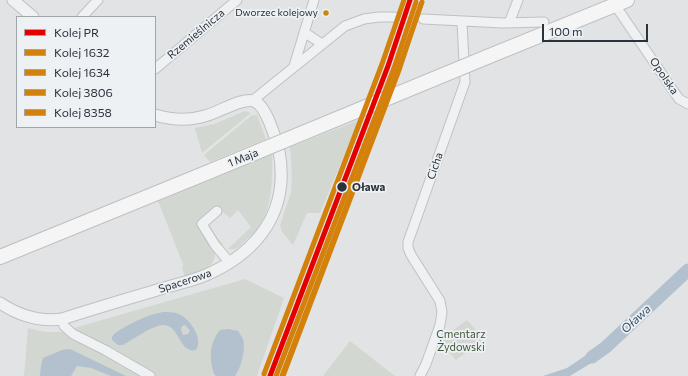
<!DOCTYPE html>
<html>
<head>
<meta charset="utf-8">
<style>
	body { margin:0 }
	#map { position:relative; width:688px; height:376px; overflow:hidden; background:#e1e3e5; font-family:Commissioner,sans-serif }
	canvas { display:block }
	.legend { position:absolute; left:16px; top:16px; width:140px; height:112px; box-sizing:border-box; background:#eef1f4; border:1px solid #a0a5aa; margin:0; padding:5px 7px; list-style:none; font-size:12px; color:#2a323c }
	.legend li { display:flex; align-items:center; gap:8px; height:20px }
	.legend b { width:20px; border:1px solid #a0a5aa }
	.scale { position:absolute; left:542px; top:24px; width:106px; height:18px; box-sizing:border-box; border:2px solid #2a323c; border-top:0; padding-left:5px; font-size:12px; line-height:14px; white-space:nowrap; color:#2a323c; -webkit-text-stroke:3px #eef1f4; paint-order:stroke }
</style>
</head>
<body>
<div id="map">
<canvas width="688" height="376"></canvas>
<ul class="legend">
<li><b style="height:5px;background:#e50000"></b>Kolej PR</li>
<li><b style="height:5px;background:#d4810c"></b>Kolej 1632</li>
<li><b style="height:5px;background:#d4810c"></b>Kolej 1634</li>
<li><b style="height:5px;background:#d4810c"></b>Kolej 3806</li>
<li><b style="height:5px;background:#d4810c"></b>Kolej 8358</li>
</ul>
<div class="scale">100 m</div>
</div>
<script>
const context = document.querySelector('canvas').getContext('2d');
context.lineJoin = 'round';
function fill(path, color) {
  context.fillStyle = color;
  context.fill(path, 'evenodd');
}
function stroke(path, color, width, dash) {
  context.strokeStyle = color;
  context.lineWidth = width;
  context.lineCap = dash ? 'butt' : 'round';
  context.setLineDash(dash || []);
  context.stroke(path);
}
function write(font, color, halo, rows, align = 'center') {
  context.font = font + ' Commissioner,sans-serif';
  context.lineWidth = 3.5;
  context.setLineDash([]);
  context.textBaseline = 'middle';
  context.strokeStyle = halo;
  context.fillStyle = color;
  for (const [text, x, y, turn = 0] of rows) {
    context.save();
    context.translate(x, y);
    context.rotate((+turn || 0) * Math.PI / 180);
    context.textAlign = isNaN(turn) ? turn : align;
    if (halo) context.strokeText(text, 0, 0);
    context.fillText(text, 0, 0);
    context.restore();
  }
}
fill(new Path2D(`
	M245,111l6,2 -49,40 -7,-25 19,-4z
	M252,115h5l9,24 -56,23 -6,-7z
	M359,120l-39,93h-13l-14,32 -11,-13 -2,-7 11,-33 1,-16 -2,-29z
	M272,154c1,23 0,54 -13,73 -3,5 -9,9 -13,13 -6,6 -10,11 -18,9l23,-22 -13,-17 -8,8 -7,-6 -15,12 7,12 8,8 -8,6c1,20 -15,22 -30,26l-3,-8 1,-4 -25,-63z
	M245,279l39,19 -27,78h-233l4,-48 17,4h15z
	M467,320l17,19 -28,21 -17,-19z
	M350,341l45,35h-72z`), '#d2d8d1');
fill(new Path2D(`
	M163,312c5,0 11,0 16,2 11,5 25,25 17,36 -17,4 -16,-25 -33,-25 -12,1 -29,14 -40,20h-5l-6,-5v-3l2,-3c14,-10 32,-19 49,-22zM185,325l2,2 3,4 -2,3 -5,1 -2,-5 1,-4z
	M228,329l10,2c2,3 4,6 5,8 3,10 -2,29 -8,37h-19l-2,-2c-5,-15 -5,-31 6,-44z
	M604,343l7,8 -41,25h-27l24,-8z
	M70,349l56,27h-15l-20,-8 -14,-2 -6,10h-31l1,-10 2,-8 19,-8z`), '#b2c1cd');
stroke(new Path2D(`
	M592,357l14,-10 82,-77`), '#b2c1cd', 13);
const minor = new Path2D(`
	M615,5l64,94 9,5
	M82,17l16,-17
	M423,19l80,4 41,-1
	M509,23l9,-23
	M304,32l18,12
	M294,66l20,-66
	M155,69l82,-69
	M252,101l93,-75 19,-7 15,-2h15
	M217,211l-15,13 13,21 15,18
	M62,319l2,7 9,8 32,16 45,26
	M420,376l6,-12 14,-39 2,-13 -2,-11 -29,-46 -3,-7v-6l57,-160 -3,-60`);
const tertiary = new Path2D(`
	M13,0l20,17
	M0,303c18,12 40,19 62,16 31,-10 61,-19 92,-28 17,-6 36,-9 52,-16 53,-23 84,-65 73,-124 -3,-12 -13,-46 -25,-50 -12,-4 -36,12 -49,15 -17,5 -33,4 -50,-1`);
const primary = new Path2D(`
	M487,57l140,-57
	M0,257l206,-84`);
stroke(minor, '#bfc1c3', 11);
stroke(tertiary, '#bfc1c3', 13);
stroke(primary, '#bec0c2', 16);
stroke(minor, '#eff1f2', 9);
stroke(tertiary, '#eff1f2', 11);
stroke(primary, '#f5f5f5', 14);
const primaryBridge = new Path2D(`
	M206,173l281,-116`);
stroke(primaryBridge, '#bec0c2', 16, []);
stroke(primaryBridge, '#f5f5f5', 14);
stroke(new Path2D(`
	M270,376l118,-310 22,-66`), '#e50000', 5);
stroke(new Path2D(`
	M276,376l118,-308 22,-66`), '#d4810c', 5);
stroke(new Path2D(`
	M264,374l118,-310 22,-64`), '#d4810c', 5);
stroke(new Path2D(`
	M283,376l116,-306 22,-66`), '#d4810c', 5);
stroke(new Path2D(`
	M282,376l116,-306 24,-68`), '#d4810c', 5);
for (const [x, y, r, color] of [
	[326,13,3.5,"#c4890f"],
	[342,187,5.5,"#2a323c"]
]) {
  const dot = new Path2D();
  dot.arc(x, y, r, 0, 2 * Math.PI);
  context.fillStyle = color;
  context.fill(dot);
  stroke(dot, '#eef1f4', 1.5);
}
write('10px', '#2a323c', '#eef1f4', [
	["Dworzec kolejowy",318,13]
], 'right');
write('11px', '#2a323c', '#eef1f4', [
	["Rzemieślnicza",196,34,-40],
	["Opolska",664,76,56],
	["1 Maja",243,158,-22],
	["Cicha",435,166,-71],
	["Spacerowa",185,281,-18]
]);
write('bold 11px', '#2a323c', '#eef1f4', [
	["Oława",352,187]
], 'left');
write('11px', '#405639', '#eef1f4', [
	["Cmentarz",461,334],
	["Żydowski",461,347]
]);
write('italic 12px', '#39536b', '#eef1f4', [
	["Oława",636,319,-43]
]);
</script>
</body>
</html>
